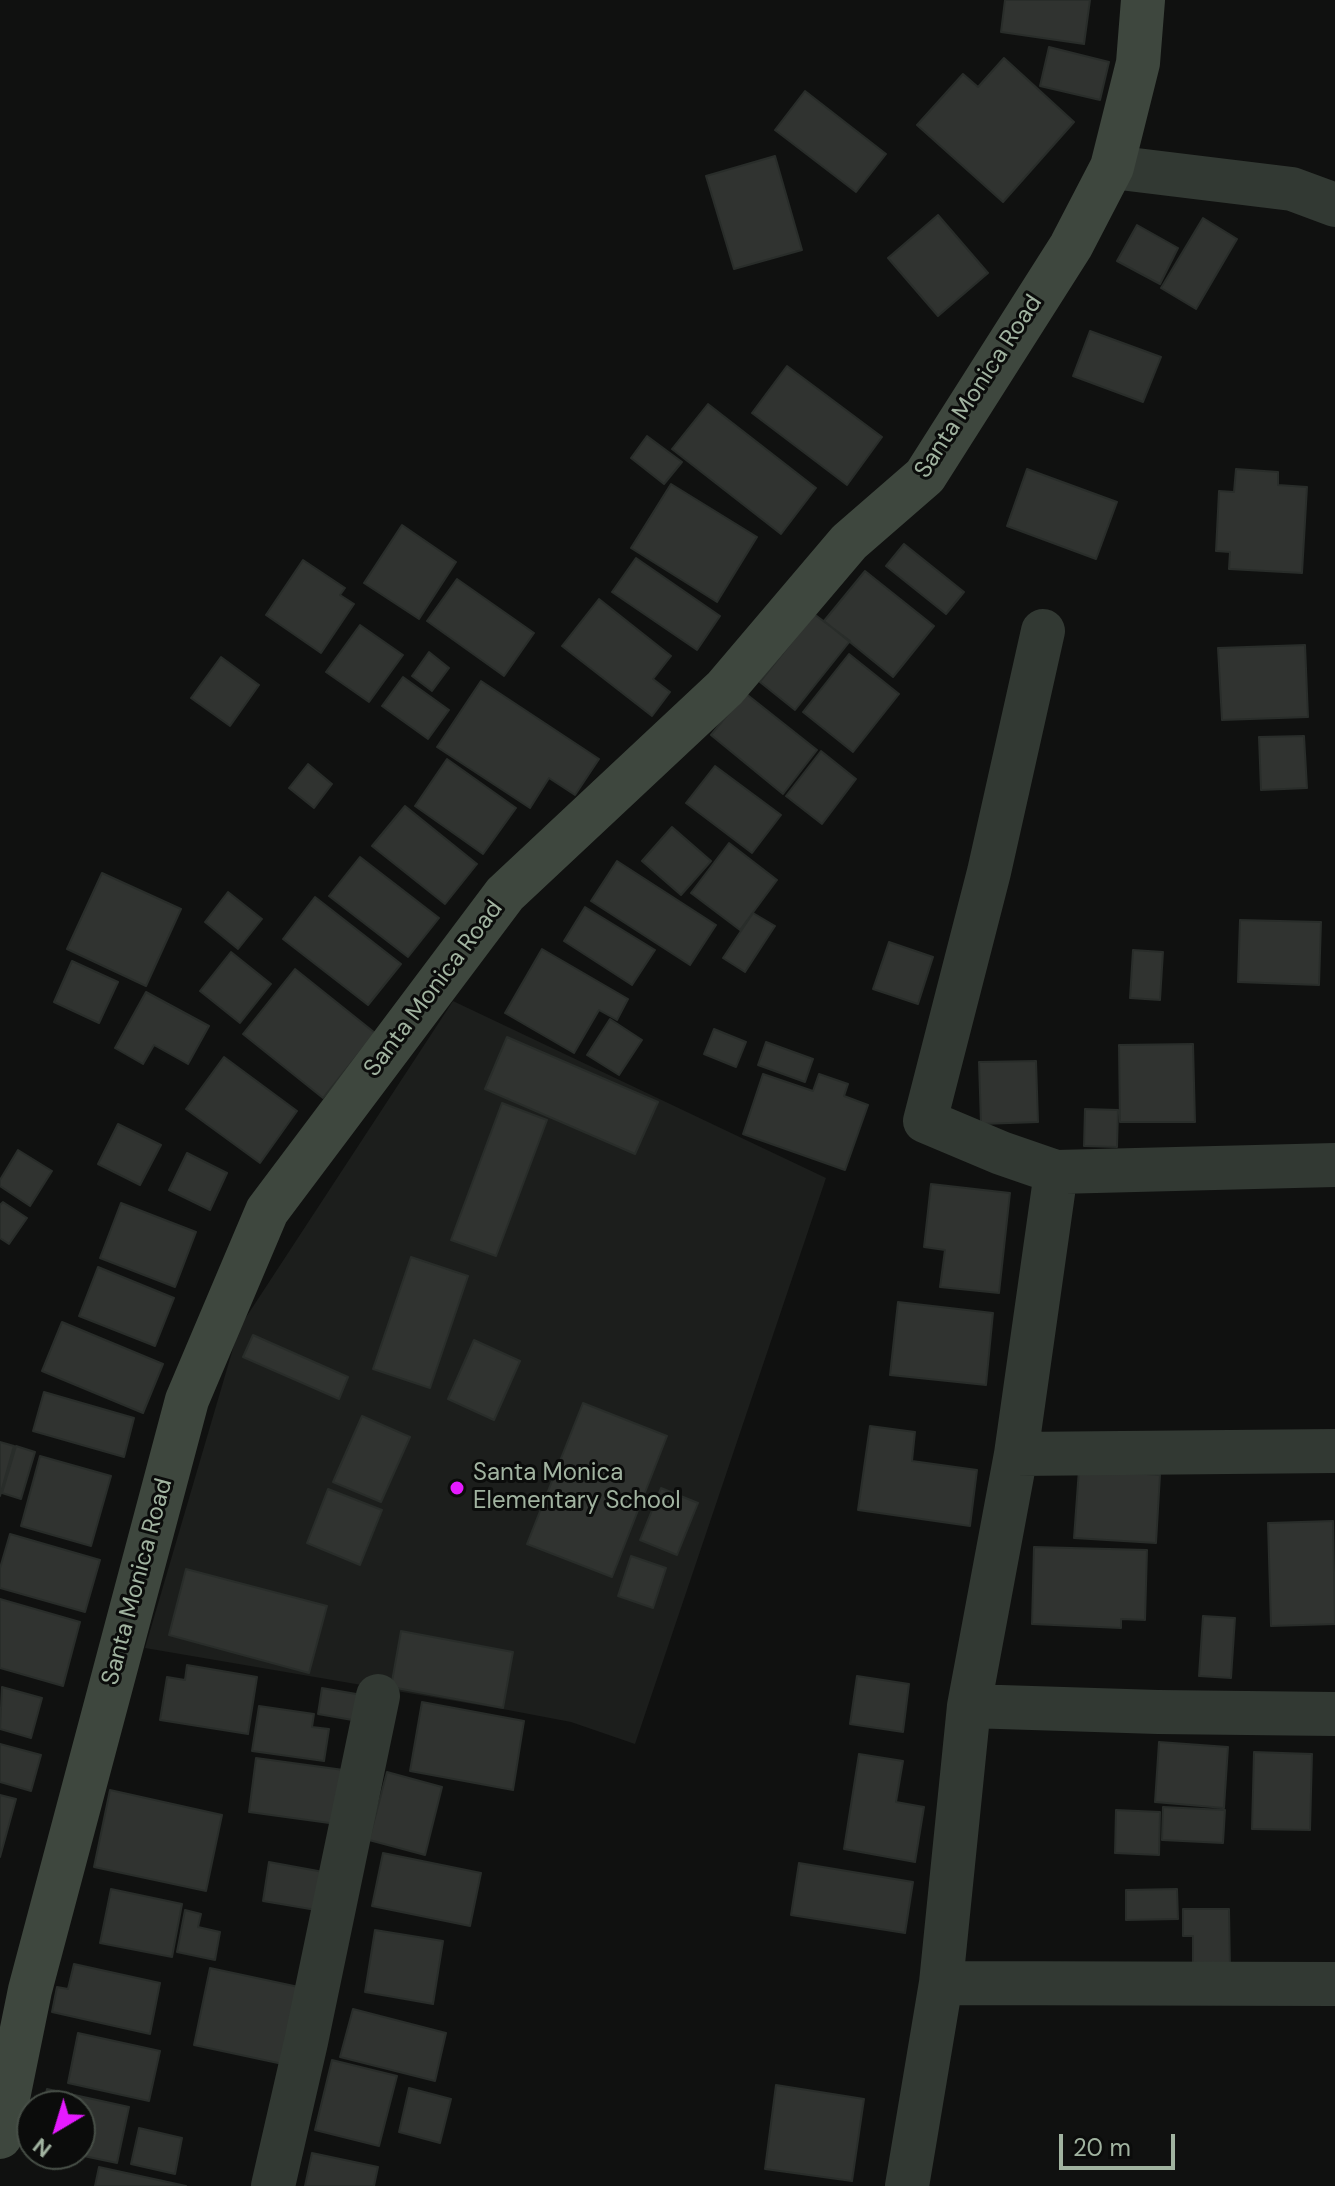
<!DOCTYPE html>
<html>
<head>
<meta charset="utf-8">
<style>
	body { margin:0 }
	#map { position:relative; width:1335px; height:2186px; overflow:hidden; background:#101110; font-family:"DM Sans",sans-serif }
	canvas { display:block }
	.north { position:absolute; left:16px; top:2090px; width:80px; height:80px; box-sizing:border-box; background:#0b0c0b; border:2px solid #474f47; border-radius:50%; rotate:218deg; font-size:22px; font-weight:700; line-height:32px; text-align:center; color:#a1b3a0 }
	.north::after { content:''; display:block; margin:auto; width:28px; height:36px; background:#e51aff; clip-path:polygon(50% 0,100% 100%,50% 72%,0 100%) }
	.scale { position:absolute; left:1059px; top:2134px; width:116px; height:36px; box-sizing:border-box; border:4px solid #a1b3a0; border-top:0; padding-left:10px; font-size:24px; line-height:28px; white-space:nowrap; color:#a1b3a0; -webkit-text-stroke:6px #0b0c0b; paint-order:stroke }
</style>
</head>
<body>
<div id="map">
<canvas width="1335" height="2186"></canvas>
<div class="north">N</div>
<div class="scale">20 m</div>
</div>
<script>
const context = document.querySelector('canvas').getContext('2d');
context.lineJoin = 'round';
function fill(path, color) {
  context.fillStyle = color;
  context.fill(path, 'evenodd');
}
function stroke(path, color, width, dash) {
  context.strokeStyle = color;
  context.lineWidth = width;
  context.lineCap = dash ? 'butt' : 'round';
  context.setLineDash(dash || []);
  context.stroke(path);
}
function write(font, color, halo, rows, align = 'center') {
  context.font = font + ' "DM Sans",sans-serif';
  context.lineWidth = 6;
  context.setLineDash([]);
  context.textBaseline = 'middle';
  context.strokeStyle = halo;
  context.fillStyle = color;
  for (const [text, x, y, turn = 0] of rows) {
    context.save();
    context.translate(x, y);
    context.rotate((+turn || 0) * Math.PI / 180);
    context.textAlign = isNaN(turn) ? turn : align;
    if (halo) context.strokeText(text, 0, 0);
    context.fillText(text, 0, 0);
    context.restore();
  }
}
fill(new Path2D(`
	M453,1001l373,177 -191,566 -64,-22 -63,-12 -363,-62 94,-320z`), '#1c1e1c');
const building = new Path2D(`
	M1005,0h85l-6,44 -83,-12z
	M1049,47l60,15 -9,38 -60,-14z
	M1004,58l70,64 -71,80 -86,-77 46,-51 15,13z
	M805,91l81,63 -30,38 -81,-62z
	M775,156l27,94 -68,19 -28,-93z
	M938,215l50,58 -50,43 -50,-58z
	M1203,218l34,21 -41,70 -35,-21z
	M1137,225l41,23 -18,36 -43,-23z
	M1090,331l71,26 -18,45 -70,-26z
	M787,366l95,71 -35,48 -95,-72z
	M708,404l108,84 -35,46 -109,-85z
	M647,436l35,26 -18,22 -33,-26z
	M1027,469l90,33 -21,57 -89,-33z
	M1236,469l42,3v13l29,2 -5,86 -73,-4 1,-17 -14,-1 3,-60 15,1z
	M671,484l86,53 -40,65 -86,-54z
	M402,525l54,37 -37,57 -55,-36z
	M904,544l60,48 -18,22 -60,-48z
	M636,558l84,58 -23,34 -85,-58z
	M303,560l42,28 -5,7 14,9 -33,49 -55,-38z
	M865,571l69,55 -41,51 -69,-56z
	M457,579l77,54 -30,43 -77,-55z
	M599,599l72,57 -18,23 17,13 -18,24 -90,-70z
	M814,614l36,27 -55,69 -35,-28z
	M360,625l43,30 -34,47 -43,-30z
	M1305,645l3,72 -86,3 -4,-72z
	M429,652l20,16 -17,23 -20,-15z
	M849,654l50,40 -46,58 -50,-40z
	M221,657l38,28 -29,41 -39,-28z
	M403,677l46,33 -21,29 -46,-33z
	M481,681l118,78 -24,36 -26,-17 -19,30 -93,-61z
	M745,693l72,57 -34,44 -72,-59z
	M1304,736l3,52 -46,2 -2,-53z
	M821,751l35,28 -34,45 -36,-28z
	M447,759l69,49 -33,46 -68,-48z
	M308,764l24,20 -18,24 -25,-20z
	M715,766l66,49 -29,38 -66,-50z
	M405,806l72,58 -32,40 -73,-58z
	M672,827l39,34 -30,34 -39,-34z
	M729,843l48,37 -37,50 -49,-37z
	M360,857l79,61 -31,39 -79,-61z
	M617,861l99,64 -26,40 -99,-64z
	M102,873l79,36 -35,77 -79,-37z
	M228,892l34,27 -24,30 -33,-27z
	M315,897l86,67 -33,41 -85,-66z
	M585,907l70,43 -23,35 -68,-44z
	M753,913l22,13 -30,46 -22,-14z
	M1240,920l81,2 -2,63 -81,-3z
	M889,942l44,15 -15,47 -45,-15z
	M542,949l86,50 -11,21 -18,-10 -25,43 -69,-40z
	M1133,950l30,2 -3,48 -30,-2z
	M231,952l40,32 -31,39 -40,-32z
	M72,961l46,21 -19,41 -45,-21z
	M295,969l80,64 -52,65 -80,-64z
	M146,992l63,34 -21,38 -34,-19 -11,19 -28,-16z
	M610,1019l32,21 -23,35 -32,-20z
	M714,1029l32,13 -10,25 -32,-13z
	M507,1037l151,65 -23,52 -150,-65z
	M766,1042l47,17 -8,23 -47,-17z
	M1193,1044l2,78h-75l-1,-77z
	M224,1057l73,54 -37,52 -74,-54z
	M1036,1061l2,61 -57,2 -2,-62z
	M763,1074l50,17 6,-17 29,10 -4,12 24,9 -23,65 -102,-36z
	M502,1103l45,17 -51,136 -45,-16z
	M1085,1109l33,1 -1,37 -33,-1z
	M118,1124l43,21 -21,40 -42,-21z
	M18,1150l34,21 -22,35 -30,-20v-6z
	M187,1153l40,20 -17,37 -41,-20z
	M931,1184l79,9 -11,100 -59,-6 5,-37 -21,-3z
	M3,1202l24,16 -18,26 -9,-6v-33z
	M121,1203l75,29 -21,55 -75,-29z
	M411,1257l57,19 -38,112 -57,-19z
	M98,1267l76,31 -19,48 -76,-30z
	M898,1302l95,11 -7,72 -96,-10z
	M62,1322l101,42 -20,49 -101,-42z
	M253,1335l95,42 -9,22 -96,-42z
	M474,1340l46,21 -26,59 -46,-21z
	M44,1392l90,26 -10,39 -91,-26z
	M583,1403l84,33 -55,141 -85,-33z
	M362,1416l48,21 -29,65 -48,-20z
	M870,1426l45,6 -3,29 65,9 -7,56 -112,-16z
	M0,1442l14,4 -14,50z
	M16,1446l19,6 -14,47 -19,-6z
	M40,1456l71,20 -20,70 -70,-20z
	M1079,1469l81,6 -4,68 -82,-5z
	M661,1488l37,15 -21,52 -37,-15z
	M328,1489l54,21 -22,55 -53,-22z
	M1333,1521l2,103 -64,2 -3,-103z
	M10,1534l90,26 -15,52 -85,-24v-20z
	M1034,1547l113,3 -2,70 -24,-1v9l-89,-4z
	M631,1556l35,12 -13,40 -35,-12z
	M186,1569l141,37 -18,67 -140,-38z
	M0,1599l80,23 -17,64 -63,-18z
	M1203,1616l32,2 -4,60 -32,-2z
	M401,1631l112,21 -10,56 -112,-21z
	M187,1665l70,12 -9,57 -88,-14 7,-43 18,3z
	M857,1676l52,8 -6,48 -53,-8z
	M2,1687l40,11 -11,40 -31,-9z
	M322,1688l40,7 -4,26 -40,-7z
	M422,1702l102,19 -11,69 -103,-19z
	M259,1706l55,8 -2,13 17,2 -5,32 -72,-10z
	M1159,1742l69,5 -4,61 -69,-6z
	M0,1744l41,11 -10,36 -31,-9z
	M1254,1752l58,2 -2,76 -58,-1z
	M859,1754l44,7 -7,41 28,5 -9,55 -71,-13z
	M256,1758l95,13 -7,54 -95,-13z
	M387,1772l55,15 -17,68 -56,-15z
	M110,1790l112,25 -16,76 -112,-24z
	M0,1795l16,4 -16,58z
	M1163,1807l62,3 -2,33 -61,-3z
	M1116,1810l44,2 -1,43 -44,-2z
	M383,1853l98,20 -11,53 -98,-20z
	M269,1862l60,11 -7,38 -59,-10z
	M799,1863l114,19 -8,51 -114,-18z
	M111,1889l71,15 -10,53 -72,-14z
	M1177,1889l1,30 -52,1v-30z
	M1183,1909h46l1,60 -37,-1v-32h-10z
	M185,1910l16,4 -3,13 22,5 -5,28 -38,-8z
	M375,1930l68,11 -10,63 -68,-12z
	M74,1964l86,19 -10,51 -98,-22 5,-25 11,2z
	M210,1968l98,21 -16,77 -98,-21z
	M353,2009l93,24 -11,48 -95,-24z
	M78,2033l82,18 -11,50 -81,-18z
	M332,2060l65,16 -18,70 -64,-16z
	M776,2085l88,14 -12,82 -87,-12z
	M409,2088l42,11 -11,44 -41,-11z
	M47,2089l82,18 -12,56 -43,-9h6v-48h-37z
	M139,2128l43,10 -7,36 -44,-10z
	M312,2153l66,14 -4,19h-69z
	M99,2167l87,19h-91z`);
fill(building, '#303330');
stroke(building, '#292d2a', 2);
stroke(new Path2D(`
	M1112,167l180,22 43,16
	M1043,631l-54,241 -64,249 76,32 55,19 279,-7
	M1016,1454l319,-3
	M969,1706l189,6 177,2
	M941,1983l394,1
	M273,2186l33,-144 72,-346
	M907,2186l34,-203 28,-277 47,-252 40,-282`), '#323933', 44);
stroke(new Path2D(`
	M0,2137l30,-147 157,-590 80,-189 238,-317 220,-206 124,-146 76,-66 146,-230 41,-79 26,-104 5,-63`), '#3e473e', 44);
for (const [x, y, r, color] of [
	[457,1488,8,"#e51aff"]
]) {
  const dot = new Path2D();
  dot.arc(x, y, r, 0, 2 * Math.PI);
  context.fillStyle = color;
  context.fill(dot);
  stroke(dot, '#0b0c0b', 3);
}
write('24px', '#a1b3a0', '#0b0c0b', [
	["Santa Monica Road",979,387,-57],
	["Santa Monica Road",434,989,-53],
	["Santa Monica Road",138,1582,-75]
]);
write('24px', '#a1b3a0', '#0b0c0b', [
	["Santa Monica",473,1474],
	["Elementary School",473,1502]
], 'left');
</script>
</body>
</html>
